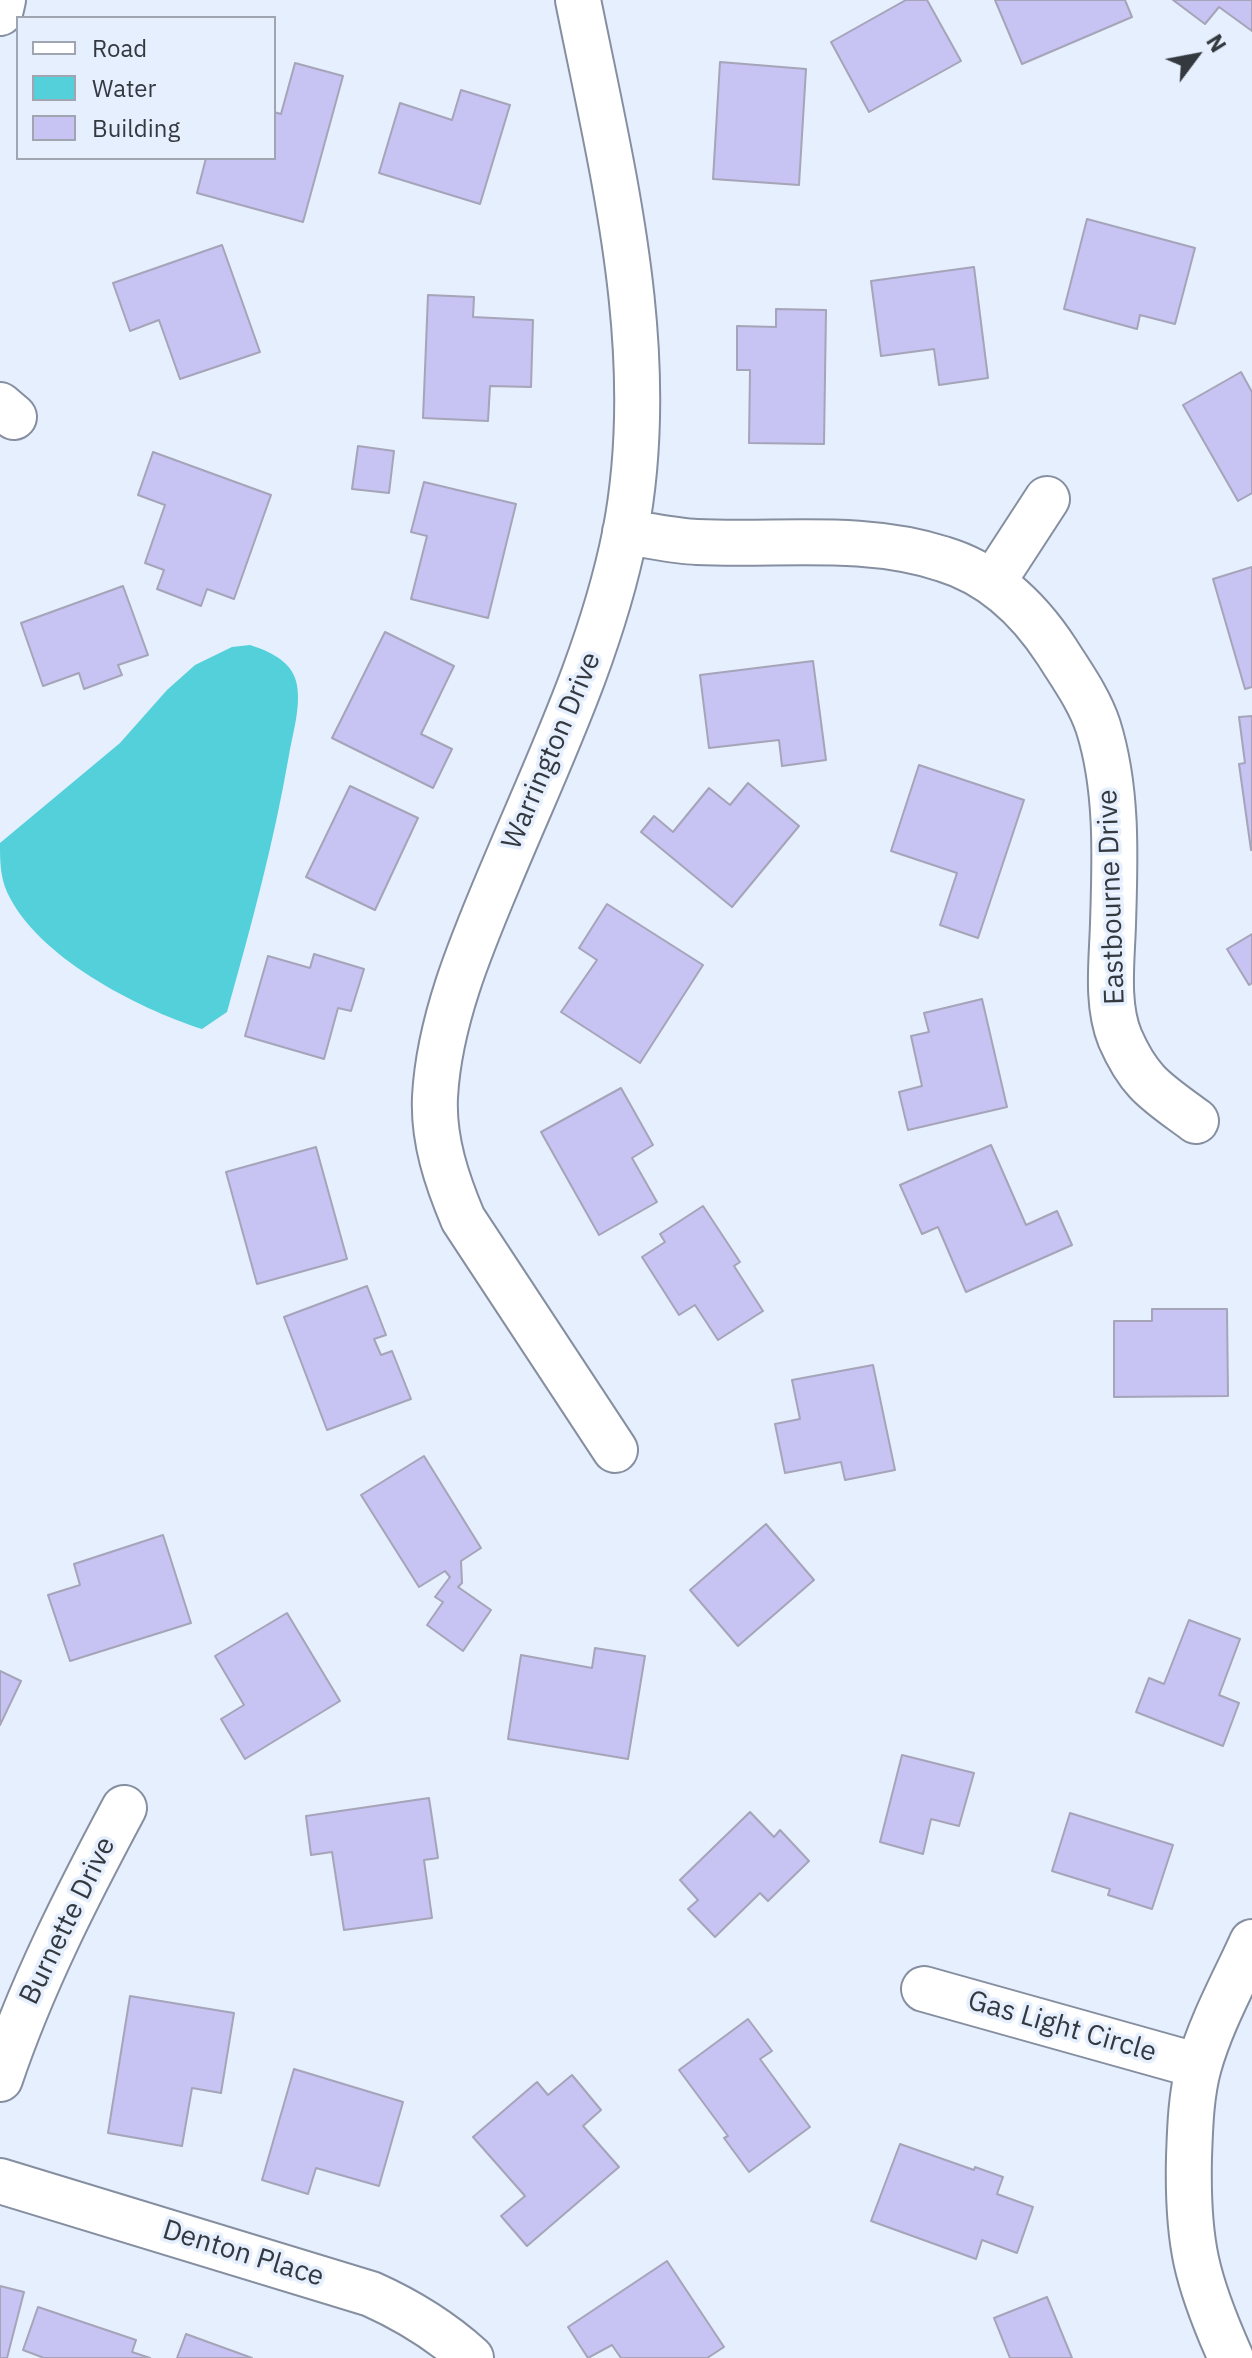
<!DOCTYPE html>
<html>
<head>
<meta charset="utf-8">
<style>
	body { margin:0 }
	#map { position:relative; width:1252px; height:2358px; overflow:hidden; background:#e6effe; font-family:"IBM Plex Sans",sans-serif }
	canvas { display:block }
	.legend { position:absolute; left:16px; top:16px; width:260px; height:144px; box-sizing:border-box; background:#e6effe; border:2px solid #9fa6b2; margin:0; padding:10px 14px; list-style:none; font-size:24px; color:#343940 }
	.legend li { display:flex; align-items:center; gap:16px; height:40px }
	.legend b { width:40px; border:2px solid #9fa6b2 }
	.north { position:absolute; left:1156px; top:16px; width:80px; height:80px; -webkit-text-stroke:6px #e6effe; paint-order:stroke; rotate:58deg; font-size:22px; font-weight:700; line-height:32px; text-align:center; color:#343940 }
	.north::after { content:''; display:block; margin:auto; width:28px; height:36px; background:#343940; clip-path:polygon(50% 0,100% 100%,50% 72%,0 100%) }
</style>
</head>
<body>
<div id="map">
<canvas width="1252" height="2358"></canvas>
<ul class="legend">
<li><b style="height:10px;background:#fff"></b>Road</li>
<li><b style="height:22px;background:#53d0da"></b>Water</li>
<li><b style="height:22px;background:#c7c3f3"></b>Building</li>
</ul>
<div class="north">N</div>
</div>
<script>
const context = document.querySelector('canvas').getContext('2d');
context.lineJoin = 'round';
function fill(path, color) {
  context.fillStyle = color;
  context.fill(path, 'evenodd');
}
function stroke(path, color, width, dash) {
  context.strokeStyle = color;
  context.lineWidth = width;
  context.lineCap = dash ? 'butt' : 'round';
  context.setLineDash(dash || []);
  context.stroke(path);
}
function write(font, color, halo, rows, align = 'center') {
  context.font = font + ' "IBM Plex Sans",sans-serif';
  context.lineWidth = 7;
  context.setLineDash([]);
  context.textBaseline = 'middle';
  context.strokeStyle = halo;
  context.fillStyle = color;
  for (const [text, x, y, turn = 0] of rows) {
    context.save();
    context.translate(x, y);
    context.rotate((+turn || 0) * Math.PI / 180);
    context.textAlign = isNaN(turn) ? turn : align;
    if (halo) context.strokeText(text, 0, 0);
    context.fillText(text, 0, 0);
    context.restore();
  }
}
fill(new Path2D(`
	M250,645c19,6 41,16 46,36 6,23 -3,51 -7,74 -15,87 -38,172 -62,257l-25,17c-65,-21 -165,-72 -195,-137 -7,-16 -7,-32 -7,-49l120,-100 47,-53 28,-25 37,-18z`), '#53d0da');
const building = new Path2D(`
	M906,0h21l34,61 -92,51 -38,-70z
	M995,0h130l7,17 -110,47z
	M1173,0h79v31l-33,-24 -14,17z
	M720,62l86,7 -7,116 -86,-6z
	M295,63l48,13 -40,146 -106,-29 9,-35h68v-46l7,2z
	M461,90l49,15 -30,99 -101,-31 21,-70 52,17z
	M1087,219l108,29 -20,76 -35,-9 -3,14 -73,-20z
	M222,245l38,107 -80,27 -21,-59 -29,11 -17,-48z
	M974,267l14,111 -49,7 -5,-36 -53,7 -10,-75z
	M428,295l46,2 -1,20 60,3 -2,67 -41,-1 -2,35 -65,-3z
	M776,309l50,1 -2,134 -75,-1 1,-73h-13v-44l39,1z
	M1241,372l11,20v101l-14,8 -55,-96z
	M358,446l36,5 -5,42 -37,-4z
	M153,452l118,43 -37,104 -27,-10 -6,17 -44,-17 7,-19 -19,-7 20,-58 -27,-10z
	M424,482l92,22 -28,114 -77,-19 16,-63 -16,-4z
	M1252,567v120l-7,2 -32,-110z
	M123,586l25,69 -30,10 4,10 -38,14 -5,-16 -36,13 -22,-63z
	M385,632l69,34 -33,68 31,15 -19,39 -101,-50z
	M813,661l13,99 -44,6 -3,-26 -70,8 -9,-73z
	M1252,716v134h-1l-12,-86 6,-1 -6,-46z
	M919,765l105,35 -46,138 -38,-13 17,-52 -66,-22z
	M748,783l51,43 -67,81 -91,-75 13,-16 19,16 36,-44 21,17z
	M350,786l68,32 -43,92 -69,-33z
	M607,904l96,61 -63,98 -79,-51 36,-52 -18,-12z
	M1252,934v49l-3,2 -22,-36z
	M314,954l50,15 -13,42 -13,-3 -14,51 -79,-23 23,-80 42,12z
	M982,999l25,108 -99,23 -9,-38 23,-6 -11,-50 18,-4 -5,-19z
	M621,1088l32,57 -21,13 25,44 -58,33 -58,-103z
	M991,1145l35,80 31,-14 15,34 -106,47 -28,-65 -16,7 -22,-49z
	M316,1147l31,112 -90,25 -31,-112z
	M703,1206l37,56 -6,4 29,45 -45,29 -23,-35 -16,10 -37,-58 23,-15 -5,-8z
	M367,1286l19,49 -12,4 7,16 11,-4 19,48 -84,31 -43,-113z
	M1152,1309h75l1,87 -114,1v-76h38z
	M873,1365l22,105 -50,10 -4,-18 -56,11 -10,-49 25,-5 -8,-39z
	M424,1456l57,92 -20,13 1,22 -4,4 33,23 -28,41 -36,-26 16,-23 -8,-5 15,-20 -5,-6 -26,16 -58,-92z
	M766,1524l48,56 -76,66 -48,-56z
	M163,1535l28,88 -121,38 -22,-66 32,-10 -6,-21z
	M287,1613l53,88 -95,58 -24,-40 23,-14 -29,-49z
	M1189,1620l51,19 -21,56 20,8 -16,43 -87,-34 13,-34 15,6z
	M595,1648l50,8 -17,103 -120,-20 13,-84 71,13z
	M0,1671l21,10 -21,44z
	M902,1755l72,18 -15,53 -28,-7 -8,35 -43,-12z
	M429,1798l9,60 -14,2 8,58 -88,12 -12,-78 -21,3 -5,-39z
	M750,1812l24,25 6,-7 29,31 -41,40 -8,-8 -45,44 -27,-28 10,-9 -18,-20z
	M1070,1813l103,32 -21,64 -44,-14 2,-6 -58,-18z
	M130,1996l104,17 -13,80 -29,-5 -10,58 -74,-13z
	M748,2019l24,32 -12,8 50,68 -61,45 -25,-34 4,-2 -49,-66z
	M294,2069l109,33 -24,84 -63,-18 -8,26 -46,-14z
	M572,2075l29,35 -18,16 36,41 -92,79 -26,-30 24,-20 -52,-59 64,-55 11,13z
	M900,2144l74,26 1,-3 28,10 -6,17 36,13 -16,46 -35,-13 -6,19 -105,-38z
	M667,2261l57,86 -17,11h-86l-9,-13 -24,13 -20,-31z
	M0,2286l24,6 -17,66h-7z
	M1047,2297l25,61h-62l-16,-40z
	M38,2307l98,33 -4,12 18,6h-106l-21,-8z
	M186,2334l66,24h-75z`);
fill(building, '#c7c3f3');
stroke(building, '#a5a4b8', 2);
const minor = new Path2D(`
	M578,0c35,175 82,355 47,534 -24,120 -79,232 -126,345 -29,69 -60,143 -64,218 -2,43 12,84 28,122l152,231
	M0,13l3,-13
	M0,405l14,12
	M625,532c24,3 48,9 72,10 82,4 166,-9 246,17 50,15 86,50 114,93 15,24 32,47 41,74 20,63 17,133 15,198 -1,36 -7,80 7,114 20,46 37,54 76,83
	M993,582l54,-83
	M924,1989l275,77
	M0,2079c32,-95 77,-183 124,-271
	M0,2181l371,113c38,17 69,36 100,64
	M1231,2358c-35,-78 -44,-116 -42,-201 1,-29 2,-63 10,-91 12,-43 35,-84 53,-124`);
stroke(minor, '#858fa0', 48);
stroke(minor, '#fff', 44);
write('28px', '#343940', '#e6effe', [
	["Warrington Drive",552,751,-67],
	["Eastbourne Drive",1112,897,-92],
	["Burnette Drive",68,1921,-64],
	["Gas Light Circle",1062,2027,16],
	["Denton Place",243,2254,17]
]);
</script>
</body>
</html>
